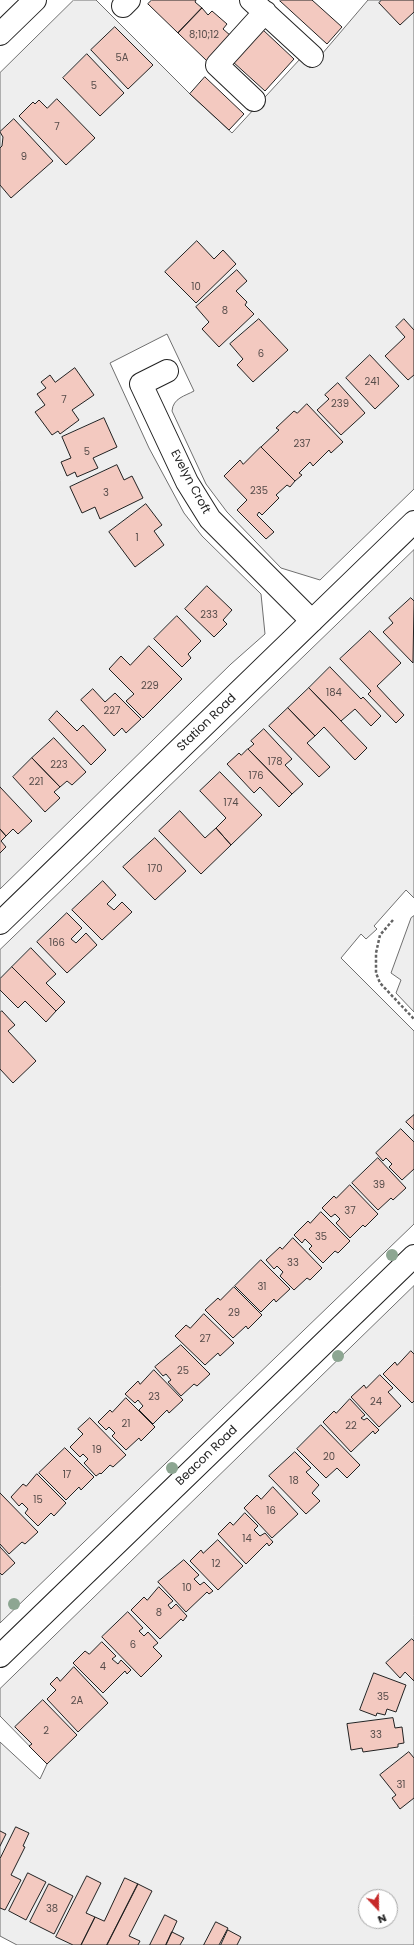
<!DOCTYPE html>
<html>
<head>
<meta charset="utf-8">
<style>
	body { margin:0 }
	#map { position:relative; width:414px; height:1945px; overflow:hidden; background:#fff; font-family:Poppins,sans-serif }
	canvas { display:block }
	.north { position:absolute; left:358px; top:1889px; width:40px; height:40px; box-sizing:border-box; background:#fff; border:1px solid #a7a7a7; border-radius:50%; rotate:158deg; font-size:11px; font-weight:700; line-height:16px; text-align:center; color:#222 }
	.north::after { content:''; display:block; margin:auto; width:14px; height:18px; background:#c62828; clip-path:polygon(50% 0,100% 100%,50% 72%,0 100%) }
</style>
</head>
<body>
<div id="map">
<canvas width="414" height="1945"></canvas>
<div class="north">N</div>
</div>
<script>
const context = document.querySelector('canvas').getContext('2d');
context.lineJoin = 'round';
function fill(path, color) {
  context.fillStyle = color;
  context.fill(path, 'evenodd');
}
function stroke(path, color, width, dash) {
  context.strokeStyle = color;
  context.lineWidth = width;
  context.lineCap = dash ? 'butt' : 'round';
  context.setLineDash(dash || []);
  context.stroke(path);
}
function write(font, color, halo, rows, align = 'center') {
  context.font = font + ' Poppins,sans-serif';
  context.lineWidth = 3;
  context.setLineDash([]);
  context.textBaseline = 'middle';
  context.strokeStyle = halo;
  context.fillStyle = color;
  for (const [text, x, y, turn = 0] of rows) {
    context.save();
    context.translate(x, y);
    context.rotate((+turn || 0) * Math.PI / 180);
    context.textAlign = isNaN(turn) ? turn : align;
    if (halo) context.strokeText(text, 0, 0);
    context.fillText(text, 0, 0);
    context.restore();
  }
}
const green = new Path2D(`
	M74,0h22l94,94 42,39 68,-74 10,9 58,-68h46v489l-94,91 -39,-12 -54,-56 -21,-28 -34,-73c1,-13 13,-15 22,-20l-27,-57 -57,29 39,85 35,65 18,23 59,58 4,40 -34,30 -231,225v-816z
	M414,550v348l-8,-8 -32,36 3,3 -11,10 -5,-5 -20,24 73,73v193l-414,399v-673z
	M414,916v96l-18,-19 5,-13 -10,-7 20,-55z
	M414,1286v659h-397l-17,-9v-194l40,37 7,-15 -47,-48v-27zM366,1897h24v24h-24z`);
fill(green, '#eee');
stroke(green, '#6f6f6f', 1);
const building = new Path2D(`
	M152,0h44l-1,2 7,6 -24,25 -30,-29z
	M281,0h31l30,27 -15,17 -47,-43z
	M382,0h32v12l-14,13 -21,-22z
	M202,8l6,7 4,-4 15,13 -4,5 8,7 -24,25 -29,-28z
	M115,27l38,38 -25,24 -37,-39z
	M262,29l32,30 -29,32 -33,-30z
	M87,54l37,39 -24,23 -37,-38z
	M205,77l39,37 -15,16 -39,-36z
	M57,99l38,39 -29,27 -47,-49 14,-14 2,2 4,-4 8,8z
	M14,119l39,42 -42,37 -11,-13v-37l2,-2 1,-9 -3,-5z
	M197,241l17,18 9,-9 13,14 -40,39 -31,-31z
	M237,270l10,11 -11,10 11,11 -2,3 9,9 -35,33 -17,-18 7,-7 -13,-15z
	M259,319l29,31 -35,32 -16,-17 6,-6 -13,-15z
	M404,319l10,11v45l-6,5 -23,-24 20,-19 -9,-10z
	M370,355l29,31 -24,23 -29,-31z
	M75,368l19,27 -22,15 7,10 -19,14 -2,-3 -6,4 -17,-23 10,-7 -8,-11 9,-6 -5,-6 9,-7 5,7z
	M338,383l27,30 -24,22 -24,-25 12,-11 -4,-4z
	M307,404l36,38 -12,11 -2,-3 -16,16 -3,-4 -11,11 3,2 -7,6 -34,-34 18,-17 -3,-2 18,-17 3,2z
	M104,418l13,29 -24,11 5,10 -21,9 -2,-5 -8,4 -6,-14 10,-4 -9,-21z
	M261,447l34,34 -5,6 -3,-2 -11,10 3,3 -17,17 -3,-3 -2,3 17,17 -8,7 -29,-29 10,-10 -23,-24 16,-16 3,4z
	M117,465l7,15 8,-4 11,22 -43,21 -5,-12 -13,6 -12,-26z
	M146,504l16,21 -8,6 10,14 -29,22 -26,-35z
	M207,586l25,24 -9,10 4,4 -13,13 -29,-28z
	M411,598l3,3 -1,62 -30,-31 10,-9 -4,-5z
	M177,616l24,25 -13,13 3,4 -9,9 -28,-28z
	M370,631l31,32 -24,23 27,29 -8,8 -28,-29 3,-3 -31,-32z
	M149,646l33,33 -39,39 -17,-17 8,-7 -25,-25 12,-13 9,9z
	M330,667l31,32 2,-2 18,19 -10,10 -16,-17 -14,12 -32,-33z
	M309,688l58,60 -12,12 -31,-33 -9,9 -27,-28z
	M93,689l12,13 10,-9 26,26 -15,14 -4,-5 -8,8 -33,-36z
	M288,708l27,28 -8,7 23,24 -11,10 -50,-51z
	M57,711l20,20 6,-6 23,25 -15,15 -42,-45z
	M264,729l28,30 -7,6 18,19 -11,10 -44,-45 6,-5 -3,-3z
	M54,738l32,34 -14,13 -5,-4 -7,6 -28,-29z
	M248,749l44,45 -13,13 -19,-20 -6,6 -27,-29 12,-11 2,2z
	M32,758l28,29 -6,5 6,6 -15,14 -32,-35z
	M220,772l42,43 -31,30 -15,-17 10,-10 -26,-27z
	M0,787l32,34 -14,13 -5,-5 -7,7 -6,-7z
	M180,811l25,27 11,-10 15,17 -30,29 -42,-43z
	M0,829l6,7 -5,5 5,6 -6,6z
	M155,838l31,33 -31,29 -32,-33z
	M103,881l13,14 -9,9 7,6 8,-8 10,10 -30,28 -30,-30z
	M67,913l15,15 -11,11 5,4 10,-10 11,12 -30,28 -30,-31z
	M31,948l25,26 -10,9 19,19 -9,9 -44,-44z
	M12,967l44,44 -10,11 -21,-21 -7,7 -18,-18v-11z
	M2,1011l13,14 -7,6 28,30 -23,22 -13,-14v-56z
	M414,1115v15l-8,-8z
	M401,1129l13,13v27l-12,11 -13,-13 3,-3 -6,-6 -3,3 -7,-8z
	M378,1158l28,30 -13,12 -2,-2 -13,12 -26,-27z
	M350,1185l28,29 -13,13 -2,-2 -13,13 -14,-15 4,-4 -5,-5 -4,3 -9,-9 12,-12 2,2z
	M321,1212l29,29 -12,12 -3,-2 -12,12 -14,-14 3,-3 -7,-7 -3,4 -8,-8 14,-14 2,2z
	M293,1238l29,30 -12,12 -3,-2 -13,12 -14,-14 3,-4 -6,-6 -3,3 -8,-9 14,-13 2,2z
	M261,1260l29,29 -14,13 -2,-3 -13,13 -26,-26z
	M234,1287l28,28 -14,14 -2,-3 -13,12 -28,-28 13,-12 2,2z
	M204,1314l30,29 -14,13 -2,-3 -13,12 -30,-29 11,-11 4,3z
	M181,1345l29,29 -13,12 -3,-2 -13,12 -13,-14 3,-2 -5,-6 -3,2 -8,-9z
	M411,1351l3,3v47l-2,2 -29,-29 12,-12 2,3z
	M154,1370l29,30 -14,13 -2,-3 -14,14 -14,-14 4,-4 -5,-6 -3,3 -10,-9 13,-13 2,3z
	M380,1375l13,13 -5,4 13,14 -22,21 -28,-30 13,-12 2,3z
	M126,1398l29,29 -14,14 -2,-3 -13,12 -14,-14 3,-3 -6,-6 -3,3 -8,-8 12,-12 2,2z
	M350,1399l15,16 -4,3 3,2 3,-2 12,12 -4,4 -2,-3 -22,21 -28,-30 11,-11 2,2z
	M90,1418l36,37 -13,12 -3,-2 -9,9 -1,-1 -4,3 -12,-13 4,-4 -5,-5 -3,3 -10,-10 13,-13 -5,-5z
	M321,1425l39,40 -13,13 -10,-10 -11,10 -29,-29z
	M65,1448l29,29 -13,13 -2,-3 -13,13 -27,-27z
	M295,1452l16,16 -5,4 13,13 -7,8 8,8 -14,13 -37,-38z
	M37,1474l29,29 -12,13 -3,-3 -13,13 -13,-13 3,-4 -6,-6 -3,3 -8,-9 12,-13 3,2z
	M273,1487l25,27 -26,24 -28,-30 13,-13 4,4z
	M0,1493l38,39 -13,12 -3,-2 -13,12 -9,-10z
	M245,1513l13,13 -4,4 6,6 5,-3 8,9 -4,4 -2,-3 -21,21 -28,-30 12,-12 3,3z
	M218,1540l25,26 -25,24 -28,-29 11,-11 2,3z
	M0,1547l15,16 -13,12 -2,-2z
	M184,1560l15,15 -5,4 6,6 4,-3 9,9 -4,3 -2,-2 -21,20 -28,-30z
	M159,1587l14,14 -5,4 3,4 5,-5 11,12 -4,5 -2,-2 -21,20 -29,-29 13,-13 3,3z
	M128,1612l15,16 -4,3 5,5 4,-4 10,11 -5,4 9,9 -21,21 -39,-40z
	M412,1639l2,2v40l-9,-9 -5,6 -14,-15z
	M102,1642l14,14 -4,3 6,5 3,-4 10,10 -4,4 -2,-3 -22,22 -30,-30 12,-12 4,3z
	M74,1667l34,36 -30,29 -31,-33 9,-9 -6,-6 7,-7 3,4z
	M374,1673l32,12 -10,27 -9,-3 -2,6 -8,-2 -1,3 -16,-6z
	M43,1700l34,35 -30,29 -18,-18 3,-2 -17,-17z
	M393,1718l2,10 7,-1 2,16 -6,1v3l-35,5 -1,-4 -11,2 -4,-26z
	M409,1752l5,6v40l-14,11 -8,-11 4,-3 -16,-20z
	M16,1827l13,6 -6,13 2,1 -14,28 10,5 -16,30 -5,-2v-49z
	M0,1831l6,3 -6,12z
	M28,1873l18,9 -20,38 -17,-9z
	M87,1876l14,7 -15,30 9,4 -14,28h-8l-17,-8z
	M125,1878l13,6 -31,61h-26l14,-28 9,4z
	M49,1884l24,12 -19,38 -24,-12z
	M138,1884l14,7 -23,45 11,5 -2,4h-31z
	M165,1915l12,6 -5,11 -6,13h-16z
	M216,1922l12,6 -9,17h-15z
	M228,1930l13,7 -4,8h-16z
	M172,1932l12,6 -4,7h-14z`);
fill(building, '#f3c9c0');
stroke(building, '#222', 1);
const minor = new Path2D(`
	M251,0l61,56
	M123,6l6,-6
	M0,34l35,-34
	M254,100l-37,-35 48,-53
	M167,371l-26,13 46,98 23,37 102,102
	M0,923l414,-401
	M0,1656l414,-400`);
stroke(minor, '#222', 24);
stroke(new Path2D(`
	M393,920l-13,15 -4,18v20l4,10 34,36`), '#646464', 2.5, [3, 2]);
stroke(minor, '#fff', 22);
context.fillStyle = '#8da692';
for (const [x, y] of [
	[392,1255],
	[338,1356],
	[172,1468],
	[14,1604]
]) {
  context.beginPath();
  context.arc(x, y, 6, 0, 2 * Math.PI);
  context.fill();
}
write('10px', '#564c4a', null, [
	["8;10;12",204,35],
	["5A",122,58],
	["5",94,86],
	["7",57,127],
	["9",24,157],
	["10",196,287],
	["8",225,311],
	["6",261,354],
	["241",372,382],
	["7",64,400],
	["239",340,404],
	["237",302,444],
	["5",87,452],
	["235",259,491],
	["3",106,493],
	["1",137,538],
	["233",209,615],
	["229",150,686],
	["184",334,693],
	["227",112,711],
	["178",275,762],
	["223",59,765],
	["176",256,776],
	["221",36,782],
	["174",231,803],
	["170",155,869],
	["166",57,943],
	["39",379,1185],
	["37",350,1211],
	["35",321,1237],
	["33",293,1263],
	["31",262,1287],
	["29",234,1313],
	["27",205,1339],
	["25",183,1371],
	["23",154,1397],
	["24",376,1402],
	["21",126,1424],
	["22",351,1426],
	["19",97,1450],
	["20",329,1457],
	["17",67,1475],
	["18",294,1481],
	["15",38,1500],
	["16",271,1511],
	["14",247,1539],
	["12",216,1564],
	["10",187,1588],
	["8",159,1613],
	["6",133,1645],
	["4",103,1667],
	["35",383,1697],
	["2A",77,1701],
	["2",46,1731],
	["33",376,1735],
	["31",401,1785],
	["38",52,1909]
]);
write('12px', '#222', '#fff', [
	["Evelyn Croft",190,482,62],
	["Station Road",207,723,-44],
	["Beacon Road",207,1456,-44]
]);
</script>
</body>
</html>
